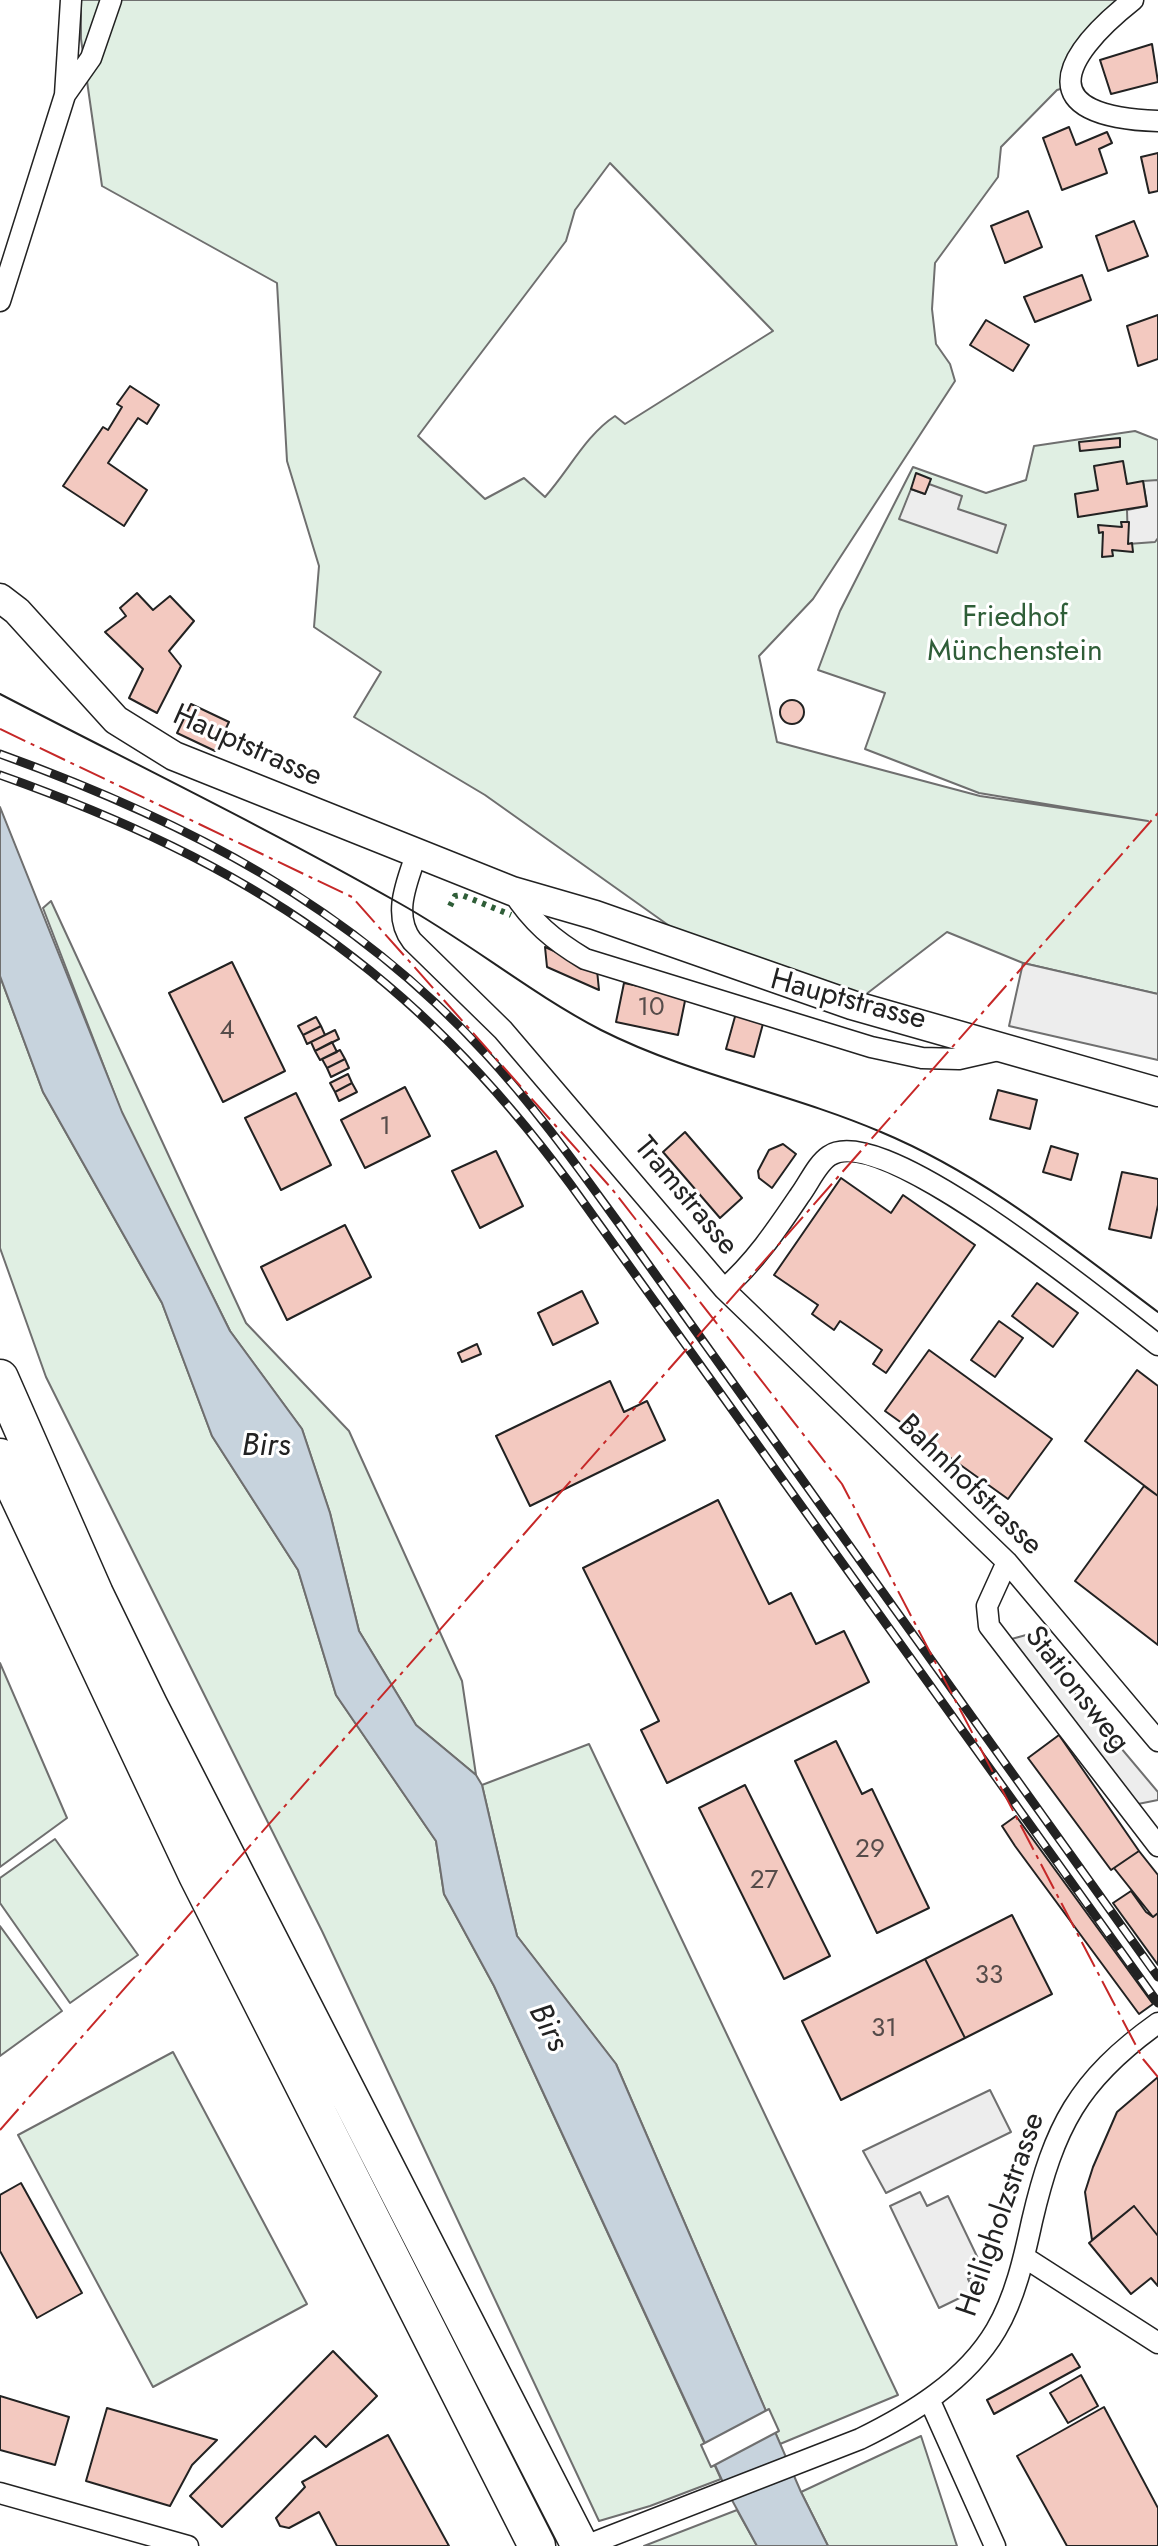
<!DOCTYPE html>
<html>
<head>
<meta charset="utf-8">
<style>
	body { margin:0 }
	canvas { display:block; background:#fff }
</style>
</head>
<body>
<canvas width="1158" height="2546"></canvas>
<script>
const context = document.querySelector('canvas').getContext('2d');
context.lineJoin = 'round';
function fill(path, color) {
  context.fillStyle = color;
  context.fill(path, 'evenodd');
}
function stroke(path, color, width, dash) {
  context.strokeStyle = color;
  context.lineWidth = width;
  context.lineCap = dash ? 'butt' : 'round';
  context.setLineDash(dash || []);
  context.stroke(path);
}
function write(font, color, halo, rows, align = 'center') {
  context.font = font + ' Jost,sans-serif';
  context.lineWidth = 6;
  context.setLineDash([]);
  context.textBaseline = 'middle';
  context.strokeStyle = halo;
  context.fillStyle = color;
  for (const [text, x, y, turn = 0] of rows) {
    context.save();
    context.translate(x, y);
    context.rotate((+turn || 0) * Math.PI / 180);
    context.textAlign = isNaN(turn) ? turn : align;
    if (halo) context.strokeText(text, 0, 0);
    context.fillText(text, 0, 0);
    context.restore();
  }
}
const green = new Path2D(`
	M81,0h1052l-36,29 -26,57 -14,4 -56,57 -3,30 -63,86 -3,46 4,35 14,20 5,17 -142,218 -54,57 18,86 203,54 168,25 -169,-28 -114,-44 20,-56 -67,-23 22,-59 73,-144 73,26 40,-13 8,-34 101,-15 23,9v554l-135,-31 -76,-31 -95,73 -136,-46 -231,-164 -131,-78 27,-45 -67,-45 5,-61 -32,-105 -10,-178 -175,-97 -21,-147zM610,163l163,168 -148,93 -10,-8c-29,19 -46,54 -70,81l-21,-19 -39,21 -67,-63 148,-195 9,-31z
	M51,901l195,422 103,108 113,250 14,94 -60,-50 -57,-94 -29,-118 -28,-84 -72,-98 -107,-215 -80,-208z
	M0,976l43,116 119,211 50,133 86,134 38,125 100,146 8,53 50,92 227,493 -71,27 -51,15 -277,-590 -276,-554 -46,-129z
	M0,1663l67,155 -67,49z
	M589,1744l309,651 -118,49 -164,-380 -99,-128 -35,-151z
	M55,1839l83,116 -68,48 -70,-100v-25z
	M0,1926l62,85 -62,45z
	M173,2052l134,252 -154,83 -135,-252z
	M921,2436l36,110h-129l-27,-54z
	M737,2510l20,36h-113z`);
fill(green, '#e0efe3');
stroke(green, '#6f6f6f', 2);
const parking = new Path2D(`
	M1158,480v58l-3,4 -27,2 -1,-34 20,-4 -4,-25z
	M929,484l33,12 -4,13 48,16 -9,28 -98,-34 12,-30 14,5z
	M1023,963l135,31v66l-149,-34z
	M1026,1635l132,157v8l-20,4 -130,-164z
	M990,2090l21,42 -125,61 -23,-42z
	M920,2192l7,14 21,-10 36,75 -16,8 6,12 -35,17 -49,-102z`);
fill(parking, '#ededed');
stroke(parking, '#6f6f6f', 2);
const water = new Path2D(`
	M0,807l122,305 108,219 72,98 28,84 29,118 57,94 60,50 6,10 35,151 99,128 185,428 27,54h-71l-30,-55 -233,-505 -50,-92 -8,-53 -100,-146 -38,-125 -86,-134 -50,-133 -119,-211 -43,-116z`);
fill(water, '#c7d3dd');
stroke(water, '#6f6f6f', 2);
const pier = new Path2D(`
	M769,2409l10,22 -68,36 -10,-22z`);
fill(pier, '#fff');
stroke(pier, '#6f6f6f', 2);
const building = new Path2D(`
	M1152,44l6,38 -47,12 -11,-34z
	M1069,127l7,18 31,-13 5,11 -13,6 8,24 -45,17 -19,-52z
	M1158,153v38l-9,2 -8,-36z
	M1028,211l14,36 -37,16 -14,-37z
	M1134,221l14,35 -40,15 -12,-35z
	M1082,275l9,25 -56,22 -11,-25z
	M1158,315v44l-20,7 -11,-40z
	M986,320l43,25 -16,26 -43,-26z
	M130,386l29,19 -12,19 -9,-6 -30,45 39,27 -23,36 -61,-40 40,-59 5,3 14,-23 -5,-3z
	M1120,438v9l-40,4 -1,-9z
	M1123,461l4,23 16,-3 4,25 -69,11 -3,-23 23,-4 -4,-24z
	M916,473l15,6 -6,15 -14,-5z
	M1121,522h8l-1,22 4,-1 1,9 -21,-2 1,6 -11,1 1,-25 -4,1 -1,-8 24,2z
	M137,593l16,17 17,-14 24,25 -25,30 12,15 -24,47 -28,-15 14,-29 -38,-37 21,-16 -6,-8z
	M780 712a12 12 0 1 1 24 0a12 12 0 1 1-24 0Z
	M191,704l38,18 -14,29 -38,-18z
	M545,947l52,23 2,20 -52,-23z
	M232,962l53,109 -62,31 -54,-109z
	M624,983l62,13 -8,39 -62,-13z
	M736,1013l28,7 -10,37 -28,-8z
	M316,1017l5,9 -18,9 -5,-9z
	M321,1026l4,9 -18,9 -4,-9z
	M335,1030l4,9 -24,12 -4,-9z
	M332,1042l5,10 -17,8 -5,-9z
	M340,1050l5,9 -18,9 -5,-9z
	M345,1059l4,9 -18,9 -4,-9z
	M348,1074l4,9 -17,9 -5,-9z
	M352,1083l5,9 -18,9 -4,-9z
	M405,1087l25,49 -65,32 -24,-48z
	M998,1090l39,10 -7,29 -40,-10z
	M296,1093l35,72 -50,25 -36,-72z
	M685,1132l57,66 -22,20 -57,-66z
	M783,1144l13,10 -24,34 -13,-10 -1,-7 11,-21z
	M1051,1146l27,8 -7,26 -28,-8z
	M496,1151l27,55 -43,22 -28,-57z
	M1122,1172l36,7v26l-7,33 -42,-9z
	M841,1178l50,35 12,-18 72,50 -89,128 -13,-9 9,-14 -42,-29 -6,9 -22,-16 6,-9 -44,-30z
	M345,1225l26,52 -84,43 -26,-53z
	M1037,1283l41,30 -25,34 -41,-31z
	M582,1291l16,32 -45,22 -15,-32z
	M999,1321l24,17 -28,39 -24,-17z
	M477,1344l4,10 -19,8 -4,-9z
	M929,1350l123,89 -44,60 -123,-88z
	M1137,1370l21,16v110l-73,-55z
	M610,1381l14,31 23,-11 18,39 -135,66 -34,-70z
	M1144,1486l14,10v149l-83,-64z
	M718,1500l51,104 22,-11 25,51 28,-13 25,51 -202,101 -26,-53 18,-9 -76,-153z
	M1059,1735l80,116 -28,19 -83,-112z
	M836,1741l26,53 10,-5 57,119 -52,25 -82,-172z
	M745,1785l85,171 -46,23 -85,-171z
	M1016,1816l137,188 -14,10 -124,-168 -13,-20z
	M1139,1851l19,24v38l-5,4 -39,-49z
	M1131,1891l15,21 7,5 5,-4v52l-45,-62z
	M1012,1915l40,79 -87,44 -40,-79z
	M925,1959l40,79 -124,62 -39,-79z
	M1158,2077v159l-24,-30 -42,34 -7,-48 8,-25 24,-55z
	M21,2183l61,110 -45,25 -37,-67v-56z
	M1134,2206l24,30v50l-7,-8 -20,16 -42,-51z
	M333,2351l44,45 -51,51 -11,-11 -93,91 -32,-31z
	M1072,2354l8,13 -86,47 -7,-14z
	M1081,2375l17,31 -30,17 -18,-30z
	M0,2396l69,21 -14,48 -55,-15z
	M1104,2407l54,101v38h-91l-50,-90z
	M107,2408l110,32 -25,25 -22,41 -84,-25z
	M388,2435l61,111h-112l-18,-34 -30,16 -9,-2 -4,-8 29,-31 -3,-5z`);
fill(building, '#f3c9c0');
stroke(building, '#222', 2);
const minor = new Path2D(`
	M1133,0c-77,61 -98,117 25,121
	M65,95l26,-37 20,-58
	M0,301l65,-206 6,-95
	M416,855c-9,27 -24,60 -4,86l91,89 221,259 283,273 151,179
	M512,891c20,31 41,49 73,68l286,88 51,11 37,1 44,-10
	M724,1289c31,-27 53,-60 76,-94 9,-12 17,-31 29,-39 53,-37 281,153 329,189
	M1007,1562l-20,44 2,20 169,220
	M1024,2257l134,86
	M929,2399l66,147
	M0,2493l188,53
	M585,2546l275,-107c51,-25 106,-58 136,-109 19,-32 28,-72 36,-109 22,-94 46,-141 126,-198`);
const secondary = new Path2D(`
	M0,598l17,13 99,109 58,36 338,135 83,24 257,90 306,87`);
const motorway = new Path2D(`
	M0,1378l95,216 54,111 431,841
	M0,1457l197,418 340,671`);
stroke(minor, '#222', 23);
stroke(secondary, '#222', 31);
stroke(motorway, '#222', 39);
stroke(minor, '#fff', 20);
stroke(secondary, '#fff', 28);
stroke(motorway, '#fff', 36);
stroke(new Path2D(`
	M0,694c133,69 269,135 399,209 70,39 131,90 202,127 89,45 189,63 280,102 103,43 189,114 277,180`), '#222', 2);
const rail = new Path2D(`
	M0,754c186,67 350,152 485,299 50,54 92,113 135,172l538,752
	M0,775c250,89 412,195 571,410l587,818`);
stroke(rail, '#222', 9);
stroke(rail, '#fff', 6, [18]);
stroke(new Path2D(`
	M450,906l5,-10 7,-1 49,20`), '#2f5e38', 6, [4, 6]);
stroke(new Path2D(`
	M0,729l352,168 260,292 230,295 301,575 15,18
	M0,2130l1158,-1317`), '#c62828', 2, [28, 6, 4, 6]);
write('26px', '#564c4a', null, [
	["10",651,1009],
	["4",227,1032],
	["1",385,1128],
	["29",870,1851],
	["27",764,1882],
	["33",989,1977],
	["31",884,2030]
]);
write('30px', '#2f5e38', '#fff', [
	["Friedhof",1015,619],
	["Münchenstein",1015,653]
]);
write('30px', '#222', '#fff', [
	["Hauptstrasse",247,747,24],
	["Hauptstrasse",848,1001,15],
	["Tramstrasse",685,1197,50],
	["Bahnhofstrasse",969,1486,44],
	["Stationsweg",1076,1690,52],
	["Heiligholzstrasse",1002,2215,-71]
]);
write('italic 32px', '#222', '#fff', [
	["Birs",266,1447],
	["Birs",547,2028,62]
]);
</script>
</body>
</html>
